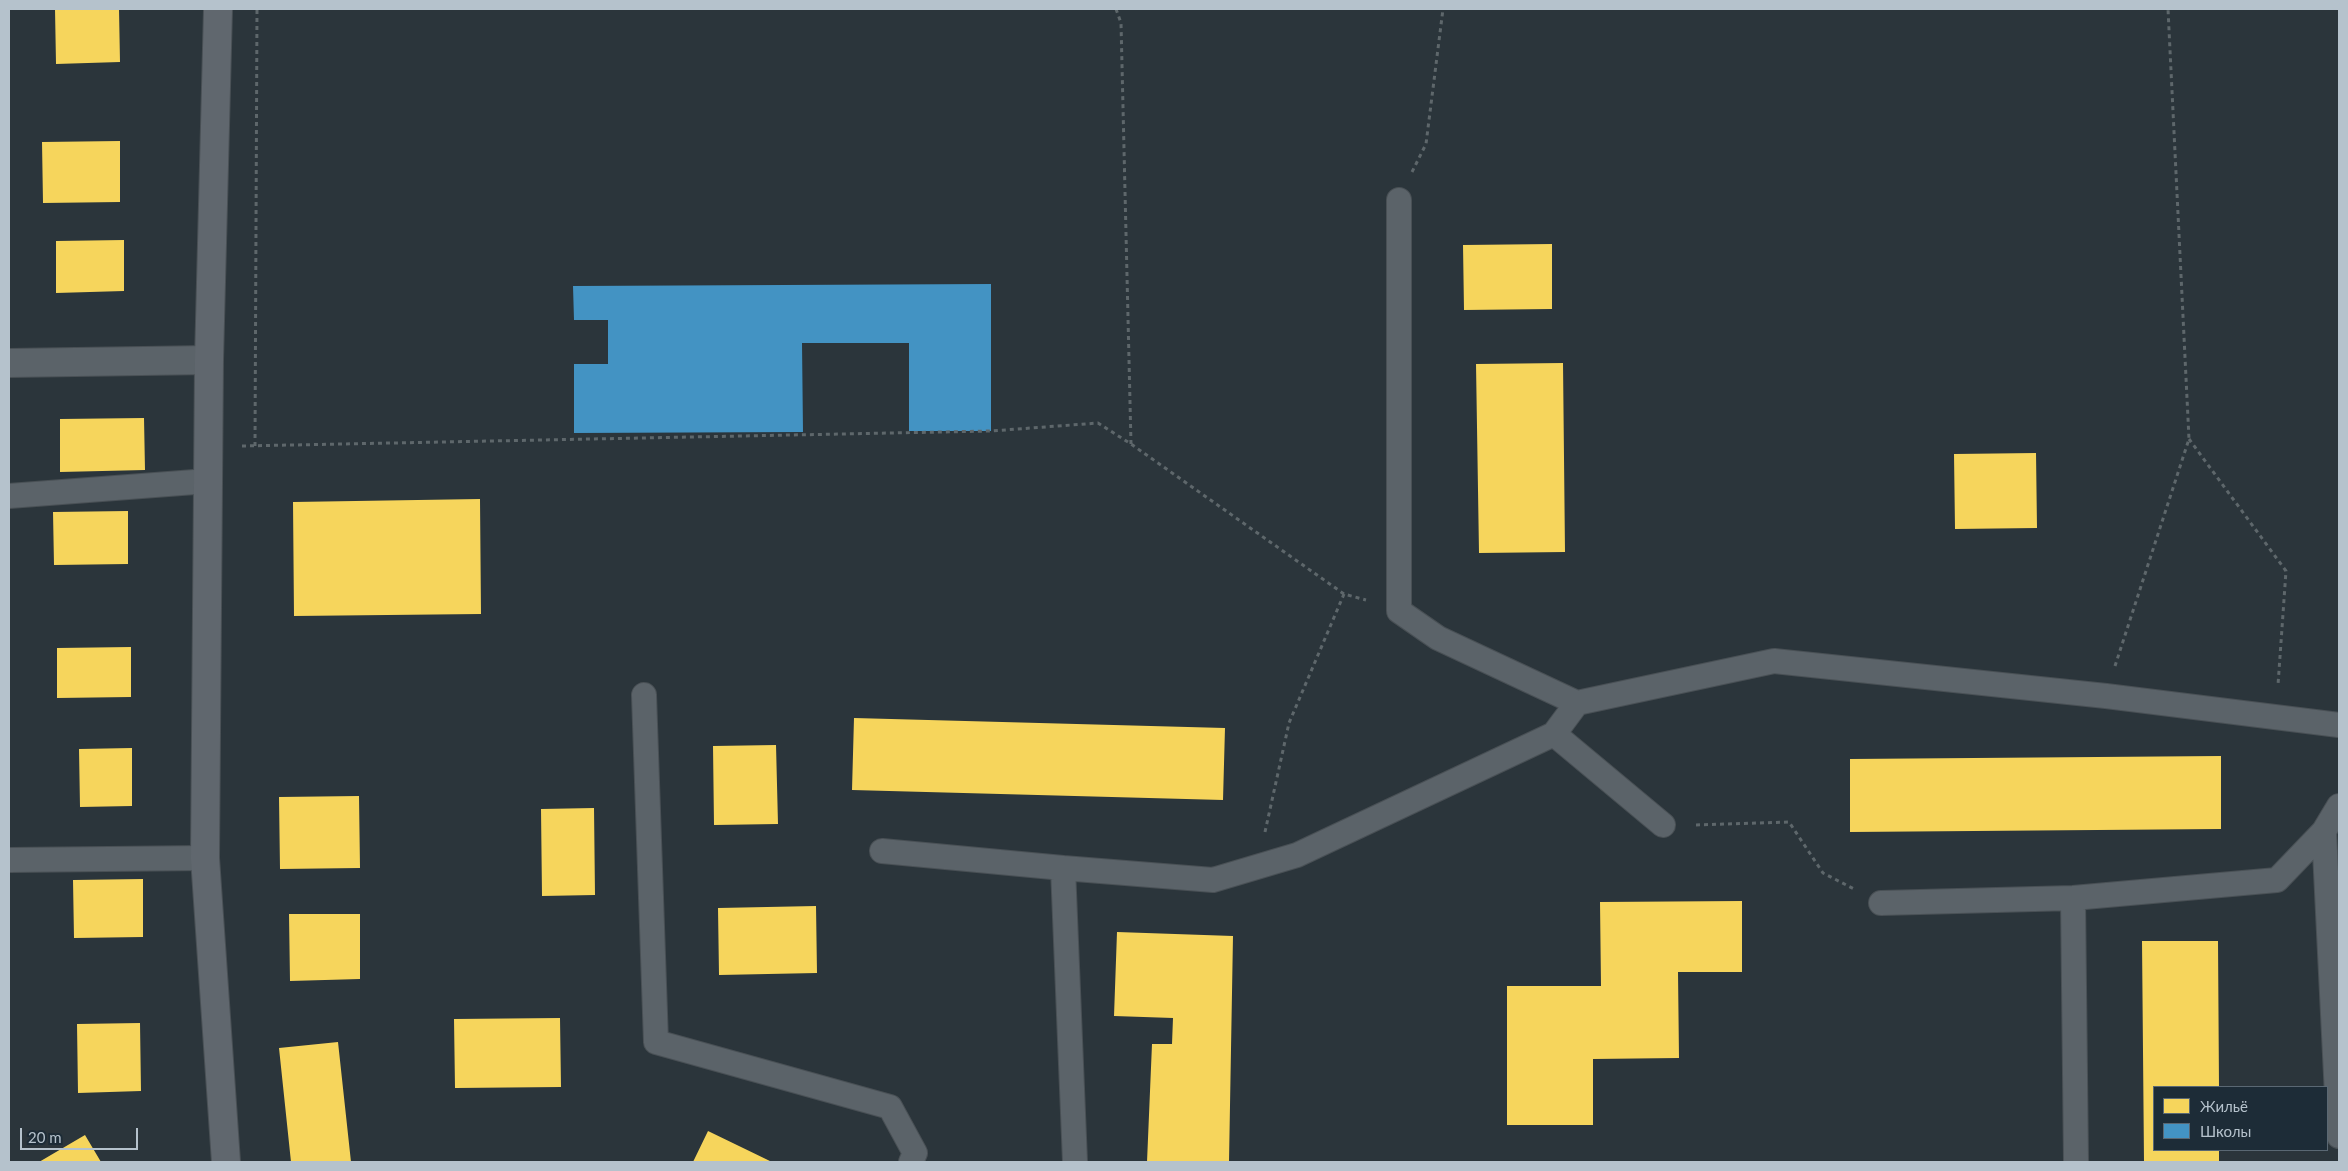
<!DOCTYPE html>
<html>
<head>
<meta charset="utf-8">
<style>
	body { margin:0 }
	#map { position:relative; width:2348px; height:1171px; overflow:hidden; background:#2b353b; font-family:Lato,sans-serif }
	canvas { display:block }
	.frame { position:absolute; inset:0; border:10px solid #b5c2cc; pointer-events:none }
	.legend { position:absolute; left:2153px; top:1086px; width:175px; height:65px; box-sizing:border-box; background:#1d2c37; border:1px solid #5a6873; margin:0; padding:6px 9px; list-style:none; font-size:15px; color:#b5c2cc }
	.legend li { display:flex; align-items:center; gap:10px; height:25px }
	.legend b { width:25px; border:1px solid #5a6873 }
	.scale { position:absolute; left:20px; top:1128px; width:118px; height:22px; box-sizing:border-box; border:2px solid #b5c2cc; border-top:0; padding-left:6px; font-size:15px; line-height:18px; white-space:nowrap; color:#b5c2cc; -webkit-text-stroke:4px #1d2c37; paint-order:stroke }
</style>
</head>
<body>
<div id="map">
<canvas width="2348" height="1171"></canvas>
<div class="frame"></div>
<ul class="legend">
<li><b style="height:14px;background:#f6d55c"></b>Жильё</li>
<li><b style="height:14px;background:#4393c3"></b>Школы</li>
</ul>
<div class="scale">20 m</div>
</div>
<script>
const context = document.querySelector('canvas').getContext('2d');
context.lineJoin = 'round';
function fill(path, color) {
  context.fillStyle = color;
  context.fill(path, 'evenodd');
}
function stroke(path, color, width, dash) {
  context.strokeStyle = color;
  context.lineWidth = width;
  context.lineCap = dash ? 'butt' : 'round';
  context.setLineDash(dash || []);
  context.stroke(path);
}
fill(new Path2D(`
	M55,9h64l1,53 -64,2z
	M120,141v61l-77,1 -1,-61z
	M124,240v51l-68,2v-52z
	M1552,244v65l-88,1 -1,-65z
	M1563,363l2,189 -86,1 -3,-189z
	M144,418l1,52 -85,2v-53z
	M2036,453l1,75 -82,1 -1,-75z
	M480,499l1,115 -187,2 -1,-114z
	M128,511v53l-74,1 -1,-53z
	M131,647v50l-74,1v-50z
	M854,718l371,10 -2,72 -371,-10z
	M776,745l2,79 -64,1 -1,-79z
	M132,748v58l-52,1 -1,-58z
	M2221,756v73l-371,3v-73z
	M359,796l1,72 -80,1 -1,-72z
	M594,808l1,87 -53,1 -1,-87z
	M143,879v58l-69,1 -1,-58z
	M1742,901v71h-64l1,86 -86,1v66h-86v-139h94l-1,-84z
	M816,906l1,67 -98,2 -1,-67z
	M289,914h71v65l-70,2z
	M1117,932l116,4 -4,226h-82l5,-118h20l1,-26 -59,-2z
	M2142,941h76l1,146h-65v63h65v12h-75z
	M560,1018l1,69 -106,1 -1,-69z
	M140,1023l1,68 -63,2 -1,-69z
	M338,1042l13,120h-60l-12,-114z
	M708,1131l64,31h-79z
	M85,1135l16,27h-62z`), '#f6d55c');
fill(new Path2D(`
	M991,284v147h-82v-88h-107l1,89 -229,1v-69h34v-44h-34l-1,-34z`), '#4393c3');
const lane = new Path2D(`
	M1399,200v411l39,27 139,65 197,-42 332,35 233,29
	M9,496l199,-15
	M644,695l12,347 234,65 25,46 -4,9
	M1577,703l-23,31 109,91
	M2324,831l15,305
	M882,851l181,17 12,294
	M9,860l196,-2
	M1063,868l150,12 84,-25 257,-121
	M2073,898l3,264
	M1881,903l192,-5 204,-18 47,-49 15,-25`);
const street = new Path2D(`
	M9,363l200,-3`);
const secondary = new Path2D(`
	M218,9l-9,351 -4,498 21,304`);
stroke(lane, '#495055', 26);
stroke(street, '#495055', 30);
stroke(secondary, '#495055', 30);
stroke(new Path2D(`
	M1116,9l5,14 10,421
	M1412,172l14,-28 17,-135
	M2189,439l97,132 -8,114
	M242,446l749,-15 107,-8 33,21 213,150 22,6
	M255,446l2,-437
	M2115,666l74,-227 -21,-430
	M1696,825l93,-3 34,51 31,16
	M1265,832l24,-109 55,-129`), '#5e676b', 3, [4, 4]);
stroke(lane, '#5b6369', 24);
stroke(street, '#5b6369', 28);
stroke(secondary, '#60676e', 28);
</script>
</body>
</html>
